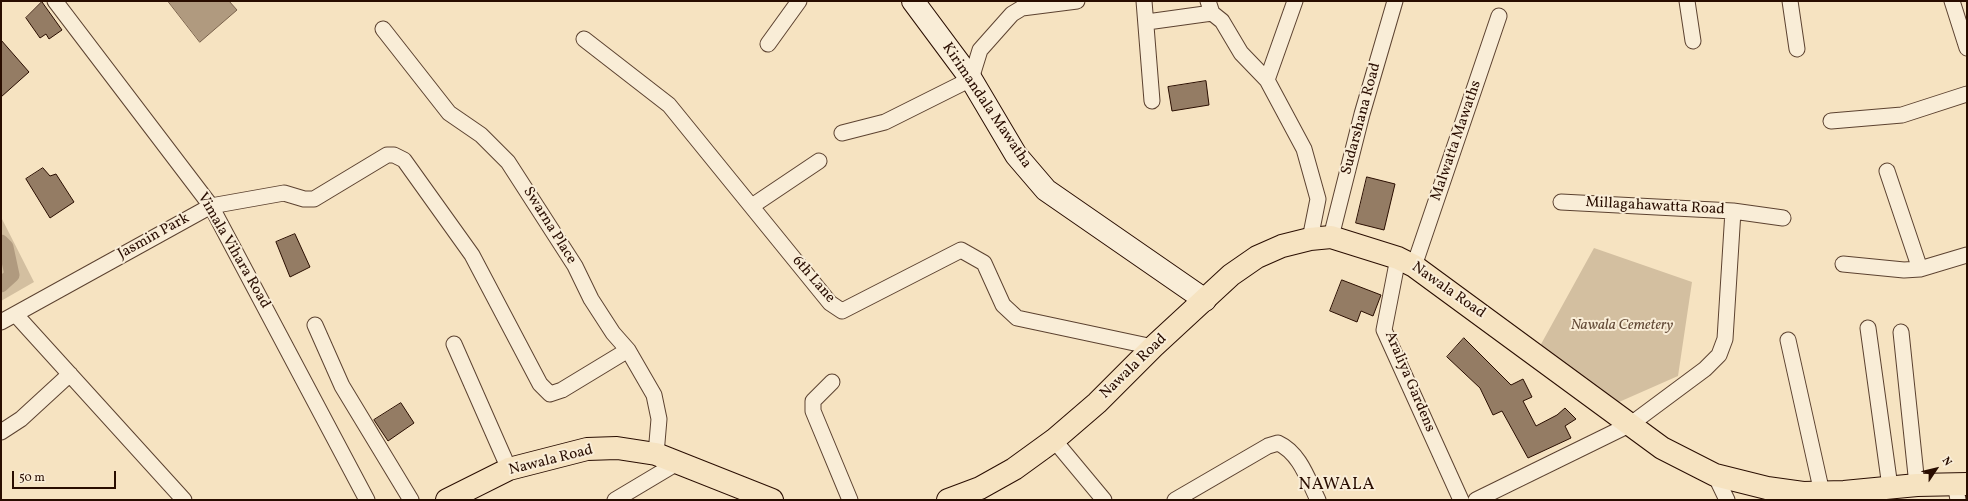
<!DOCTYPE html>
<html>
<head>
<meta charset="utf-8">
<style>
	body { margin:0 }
	#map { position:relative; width:1968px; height:501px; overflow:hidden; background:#f6e3c1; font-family:Vollkorn,serif }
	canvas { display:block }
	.frame { position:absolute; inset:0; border:2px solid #290d00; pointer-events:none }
	.north { position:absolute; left:1916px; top:449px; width:40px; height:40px; -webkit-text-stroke:3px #f9edd7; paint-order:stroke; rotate:55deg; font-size:11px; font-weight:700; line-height:16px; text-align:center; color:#290d00 }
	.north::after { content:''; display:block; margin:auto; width:14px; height:18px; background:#290d00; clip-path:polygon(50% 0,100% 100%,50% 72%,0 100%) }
	.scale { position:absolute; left:12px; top:471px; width:104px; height:18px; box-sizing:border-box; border:2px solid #290d00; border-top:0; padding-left:5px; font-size:12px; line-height:14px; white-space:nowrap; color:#290d00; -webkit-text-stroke:3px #f9edd7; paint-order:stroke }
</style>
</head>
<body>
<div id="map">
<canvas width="1968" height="501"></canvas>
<div class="frame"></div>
<div class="north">N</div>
<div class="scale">50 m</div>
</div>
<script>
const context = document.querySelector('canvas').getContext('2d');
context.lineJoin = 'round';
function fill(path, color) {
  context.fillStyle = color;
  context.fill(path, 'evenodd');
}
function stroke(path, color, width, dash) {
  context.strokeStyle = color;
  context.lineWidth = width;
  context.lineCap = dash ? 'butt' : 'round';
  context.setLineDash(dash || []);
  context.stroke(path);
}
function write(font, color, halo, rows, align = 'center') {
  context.font = font + ' Vollkorn,serif';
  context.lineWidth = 4;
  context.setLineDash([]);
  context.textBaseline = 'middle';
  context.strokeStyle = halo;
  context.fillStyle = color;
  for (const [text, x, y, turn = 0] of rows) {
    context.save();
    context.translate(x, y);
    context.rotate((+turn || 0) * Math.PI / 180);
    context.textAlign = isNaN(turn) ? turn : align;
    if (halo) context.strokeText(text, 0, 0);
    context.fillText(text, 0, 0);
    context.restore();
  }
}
fill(new Path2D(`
	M1,217l33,65 -33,19z
	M1594,248l98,34 -14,94 -59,26 -79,-56z`), '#d3bfa0');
const water = new Path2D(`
	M168,1h61l8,9 -37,32z`);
fill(water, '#b09a7f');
stroke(water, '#7a624c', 1);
stroke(new Path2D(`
	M1,242l5,5 6,28 -11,10`), '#b09a7f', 15);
const building = new Path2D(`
	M42,2l20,28 -13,9 -3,-5 -6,4 -14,-20z
	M1,40l28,32 -28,25z
	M1206,81l3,24 -37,6 -4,-24z
	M43,168l7,8 6,-2 18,28 -24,16 -24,-39z
	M1367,177l28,7 -11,46 -28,-7z
	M295,234l15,33 -20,10 -14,-35z
	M1342,280l39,15 -8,21 -12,-5 -4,11 -27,-11z
	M1464,338l47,47 12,-6 9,18 -9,4 13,25 21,-11 8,-7 11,11 -11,7 6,12 -43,20 -26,-47 -9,4 -13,-27 -33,-31z
	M401,403l13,20 -26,18 -14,-21z`);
fill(building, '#947c64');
stroke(building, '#290d00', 1);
const street = new Path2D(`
	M55,1l156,205 156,294
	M1144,1l8,100
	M1208,1l4,12 10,8 19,32 26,27
	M1295,1l-28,79 37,69 14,50 -8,40
	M1687,1l6,40
	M1790,1l7,48
	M1952,1l15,47
	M1147,22l65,-9
	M383,29l66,84 32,22 27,27 67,104 16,33 22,34 15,17 26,45 5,24 -3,35
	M584,39l85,66 161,198 12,8 119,-61 23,13 19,42 14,13 136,29
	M768,44l31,-43
	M1831,121l71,-6 65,-21
	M842,133l43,-11 86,-43 9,-29 32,-36 10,-6 55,-7
	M1887,171l33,98
	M752,206l67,-45
	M1733,211l50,7
	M1331,237l31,-123 33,-113
	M1398,258l-14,72 77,170
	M1843,264l61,6 16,-1 47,-14
	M1414,266l85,-250
	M16,315l168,185
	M1,322l210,-116 73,-13 20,6h10l73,-44h7l10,5 68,95 68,129 10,10 12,-4 66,-40
	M315,325l27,61 69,114
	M1868,328l22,159
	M1901,332l16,153
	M1788,340l34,153
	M454,344l55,125
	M832,382l-19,19v10l37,89
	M1,432l20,-13 49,-45
	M1054,440l50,60
	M1715,475l12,25
	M1955,483l3,17
	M615,500l62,-37
	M1175,500l93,-54 10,-3c22,10 30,37 40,57
	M1476,500l155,-76 74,-55 14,-14 6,-16 8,-128 -172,-9`);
const secondary = new Path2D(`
	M913,1l58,78 45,76 30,35 159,110`);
const primary = new Path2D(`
	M447,500l62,-31 78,-20 30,-1 39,6 116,46
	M948,500l32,-12 34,-19 40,-29 43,-37 56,-56 78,-72 26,-18 25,-11 28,-7 21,-2 67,21 16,8 248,182 53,27 52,13 36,5 41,-1 73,-7 50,-1`);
stroke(street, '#5c4230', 17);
stroke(secondary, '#290d00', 24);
stroke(primary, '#290d00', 24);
stroke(street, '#f9edd7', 15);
stroke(secondary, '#f9edd7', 22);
stroke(primary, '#f6e3c1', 22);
write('15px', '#290d00', '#f9edd7', [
	["Kirimandala Mawatha",986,106,56],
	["Sudarshana Road",1362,119,-75],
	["Malwatta Mawaths",1457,141,-71],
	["Millagahawatta Road",1655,207,3],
	["Swarna Place",549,226,58],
	["Jasmin Park",154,237,-29],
	["Vimala Vihara Road",233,251,60],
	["6th Lane",813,280,49],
	["Nawala Road",1448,291,35],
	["Nawala Road",1134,367,-44],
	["Araliya Gardens",1409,382,67],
	["Nawala Road",551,461,-14]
]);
write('italic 15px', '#644b38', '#f9edd7', [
	["Nawala Cemetery",1622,326]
]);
context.letterSpacing = '1px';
write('17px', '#290d00', '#f9edd7', [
	["NAWALA",1337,486]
]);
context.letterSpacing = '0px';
</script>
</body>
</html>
